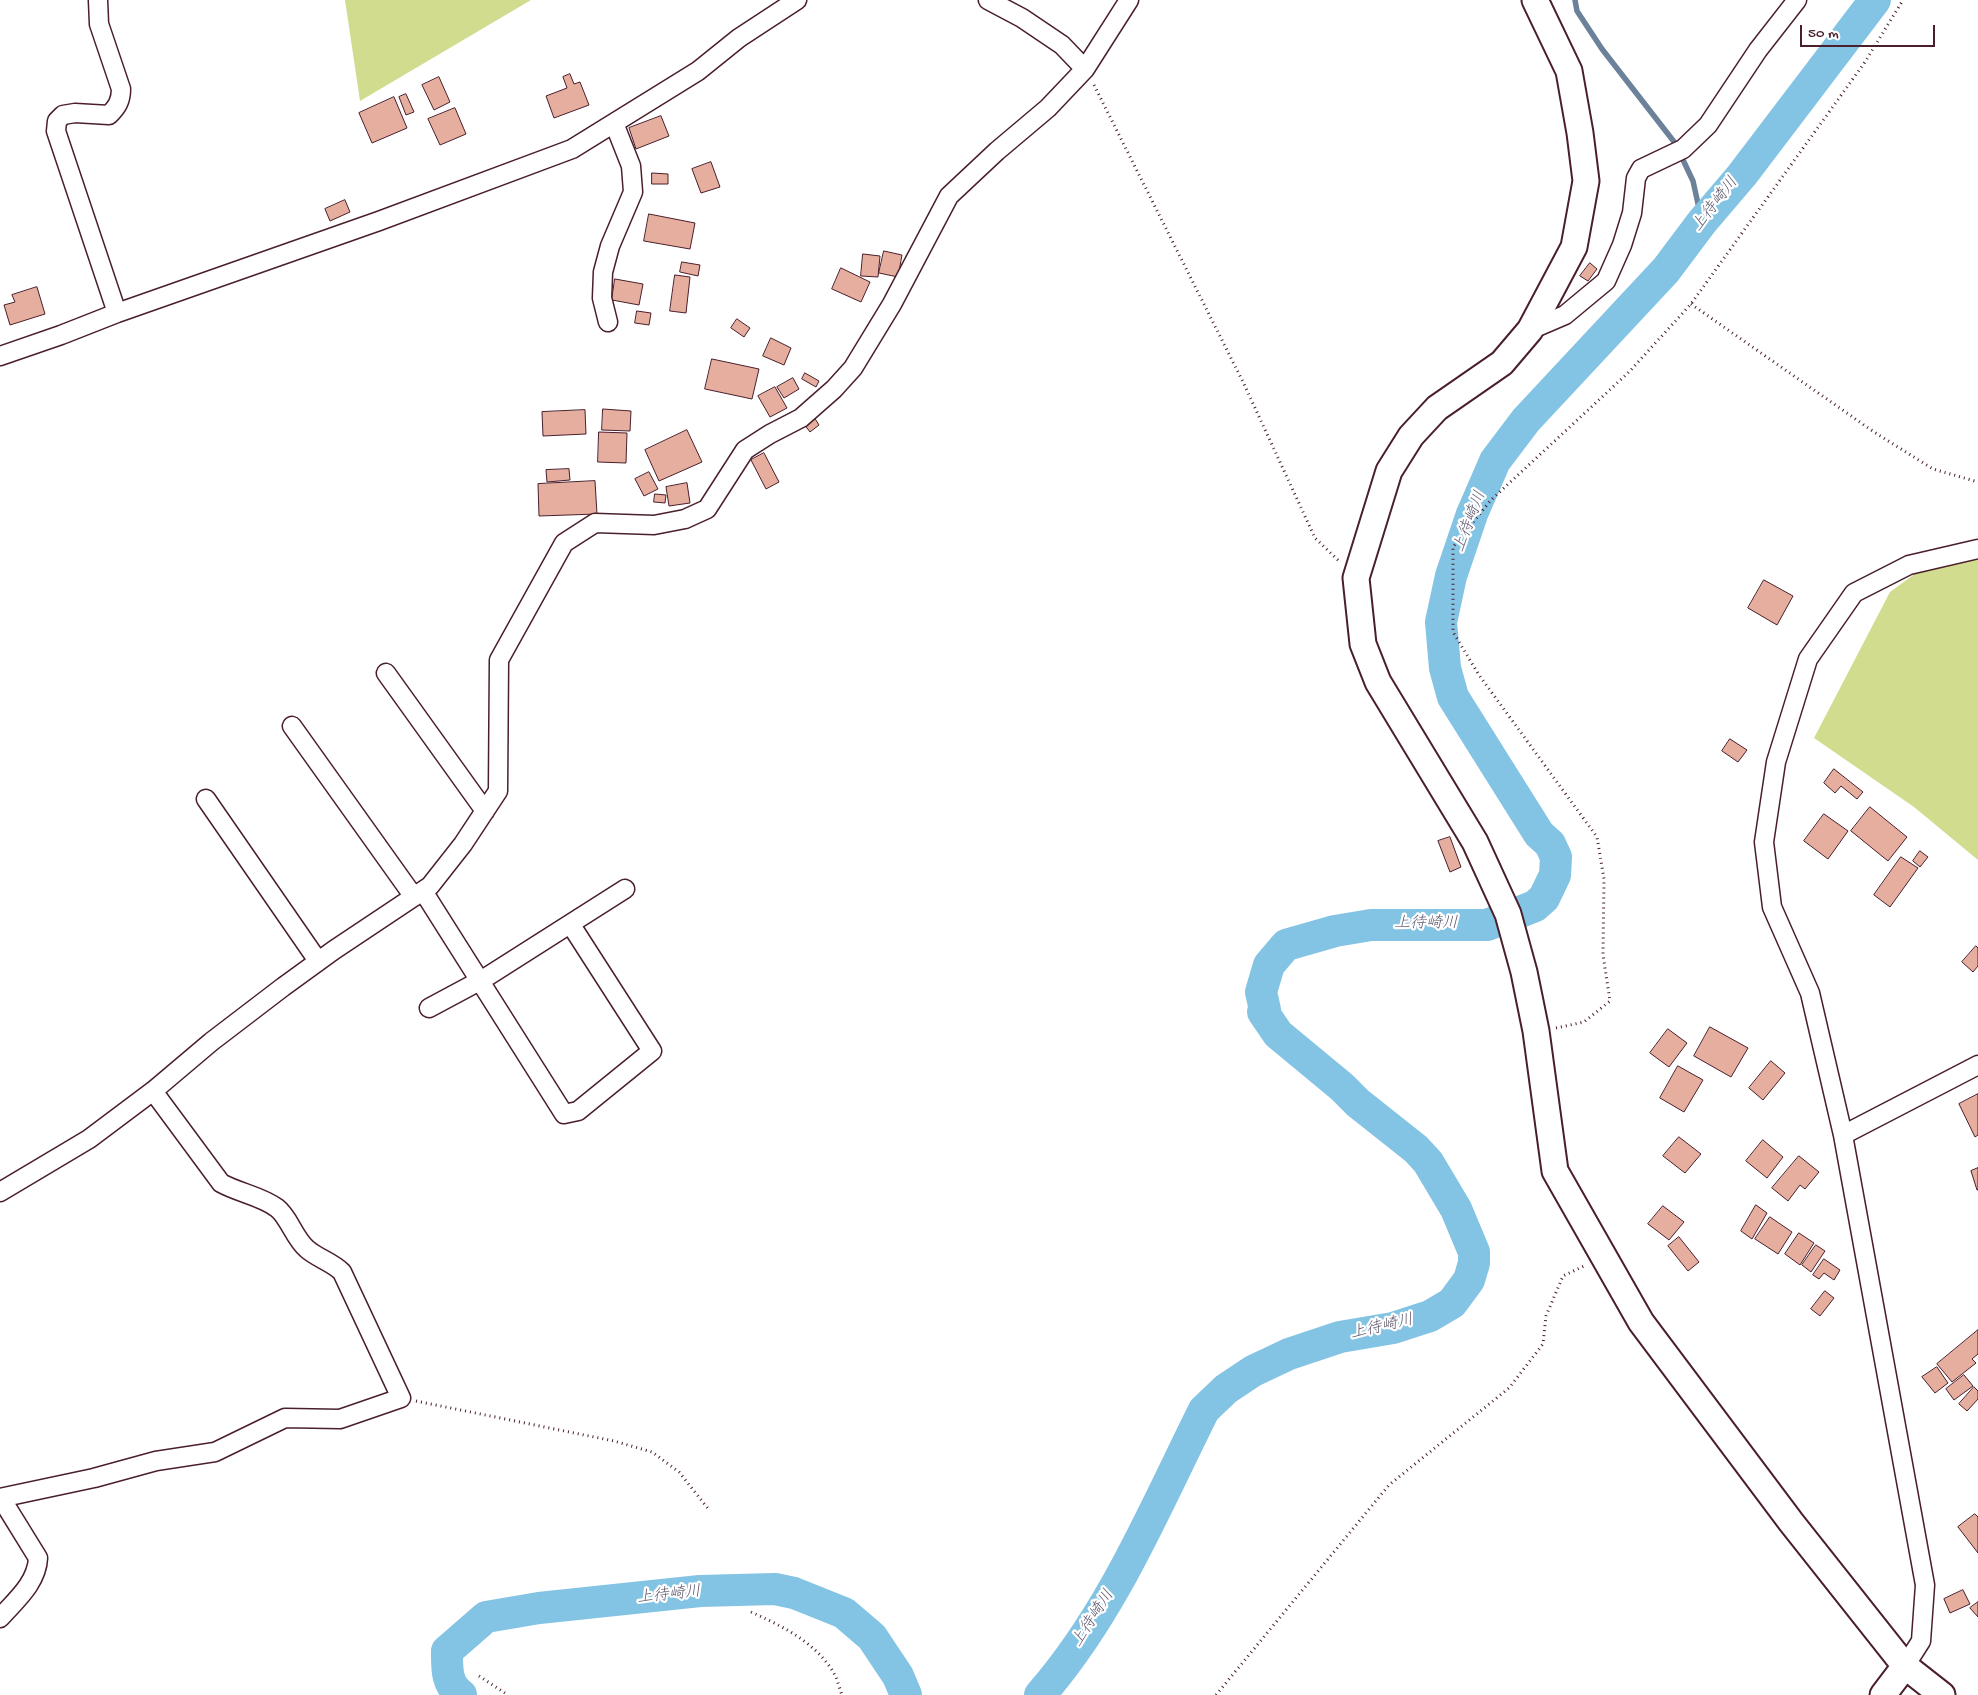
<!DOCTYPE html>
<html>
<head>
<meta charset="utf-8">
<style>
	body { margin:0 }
	#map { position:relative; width:1978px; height:1695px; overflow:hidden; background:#fff; font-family:"Gochi Hand",sans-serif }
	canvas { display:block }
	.scale { position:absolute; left:1800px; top:25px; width:135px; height:22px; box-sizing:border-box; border:2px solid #4a1f2b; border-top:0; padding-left:6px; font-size:15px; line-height:18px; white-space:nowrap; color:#4a1f2b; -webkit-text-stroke:4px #fff; paint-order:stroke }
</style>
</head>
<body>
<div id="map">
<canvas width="1978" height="1695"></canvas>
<div class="scale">50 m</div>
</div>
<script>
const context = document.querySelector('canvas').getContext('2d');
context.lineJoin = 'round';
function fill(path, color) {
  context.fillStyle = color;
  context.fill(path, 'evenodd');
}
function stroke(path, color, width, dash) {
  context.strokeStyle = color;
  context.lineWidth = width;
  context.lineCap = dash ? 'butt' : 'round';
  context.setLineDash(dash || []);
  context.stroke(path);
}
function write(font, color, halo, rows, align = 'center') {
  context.font = font + ' "Gochi Hand","Klee One",sans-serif';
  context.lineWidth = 4.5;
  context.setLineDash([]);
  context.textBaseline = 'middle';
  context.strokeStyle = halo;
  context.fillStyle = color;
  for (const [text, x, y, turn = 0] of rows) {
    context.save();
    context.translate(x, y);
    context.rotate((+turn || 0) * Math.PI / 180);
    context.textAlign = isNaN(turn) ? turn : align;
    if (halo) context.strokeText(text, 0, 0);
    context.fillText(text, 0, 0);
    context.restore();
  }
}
fill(new Path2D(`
	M345,0h186l-171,101z
	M1954,545h24v315l-64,-53 -100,-69 76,-146z`), '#d1dc8f');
stroke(new Path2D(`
	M1575,0l2,11 25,38 73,94 18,38 9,41`), '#6c819a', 5.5);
stroke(new Path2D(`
	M461,1695c-15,-11 -14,-27 -14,-44l39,-34 53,-9 161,-17 75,-2 19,4 50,20 28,24 26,39 8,19
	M1040,1695c72,-82 115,-187 164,-285l22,-21 27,-18 36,-17 51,-17 53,-9 37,-12 22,-13 17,-23 5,-17v-11l-18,-43 -28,-47 -12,-13 -58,-46 -16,-16 -64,-53 -15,-22 2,-2 -4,-18 8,-27 17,-20 49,-14 36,-6h116l48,-19 9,-8 11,-23 1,-18 -6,-13 -11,-10 -86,-137 -8,-29 -4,-46 10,-46 21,-62 23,-53 31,-41 140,-150 36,-48 40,-47 133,-175`), '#83c3e4', 32);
const building = new Path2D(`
	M570,74l4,10 6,-2 9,23 -35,13 -8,-22 21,-8 -4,-11z
	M439,77l11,25 -16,8 -12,-25z
	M406,94l8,18 -8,3 -7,-18z
	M394,97l13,31 -35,15 -13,-30z
	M455,108l11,26 -26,11 -12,-26z
	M661,116l8,20 -33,13 -7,-21z
	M711,162l9,25 -19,6 -9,-24z
	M652,173l16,1v10h-16z
	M345,200l5,12 -20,9 -5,-12z
	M649,214l46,9 -5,26 -46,-8z
	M884,251l18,4 -4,22 -19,-4z
	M863,254l17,2 -2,21 -17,-1z
	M682,262l18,3 -2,11 -18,-4z
	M1590,263l7,6 -9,12 -8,-5z
	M841,268l29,14 -9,20 -29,-13z
	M675,275l15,2 -4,36 -16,-2z
	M615,279l28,5 -4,21 -27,-5z
	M37,287l8,27 -35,11 -6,-20 11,-3 -3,-7z
	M637,311l14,2 -2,12 -14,-2z
	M737,319l13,9 -6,9 -13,-9z
	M771,338l20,10 -7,17 -21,-9z
	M712,359l47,10 -7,30 -47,-10z
	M805,373l14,8 -3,6 -14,-8z
	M793,378l6,11 -15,9 -7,-11z
	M775,387l12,21 -17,9 -12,-21z
	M603,409l28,2 -1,20 -28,-1z
	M585,410l1,24 -43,2 -1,-24z
	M814,417l5,8 -9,7 -6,-8z
	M687,430l15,32 -43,19 -14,-31z
	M599,432l28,1 -1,30 -28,-1z
	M764,453l15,29 -13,7 -15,-29z
	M569,469l1,11 -23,2 -1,-12z
	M649,472l9,17 -14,7 -9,-17z
	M595,481l2,33 -58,2 -1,-32z
	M687,483l3,20 -21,3 -3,-19z
	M655,494l11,1 -1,8 -11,-1z
	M1764,580l29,16 -16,29 -29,-17z
	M1730,739l17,11 -9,12 -16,-11z
	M1834,769l29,23 -6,7 -16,-13 -6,7 -11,-10z
	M1870,807l37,30 -19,24 -37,-30z
	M1824,814l24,17 -20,28 -24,-18z
	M1450,837l11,30 -11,5 -12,-31z
	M1920,851l8,6 -8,10 -7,-6z
	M1901,857l17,11 -28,39 -16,-12z
	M1976,946l2,2v18l-5,6 -11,-10z
	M1710,1027l38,21 -17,29 -37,-21z
	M1668,1029l19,14 -18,24 -19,-14z
	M1771,1061l14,12 -22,27 -14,-12z
	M1678,1066l25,14 -19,32 -24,-14z
	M1978,1094v41l-3,2 -16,-33z
	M1679,1137l22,17 -16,19 -22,-17z
	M1763,1140l20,17 -16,21 -21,-17z
	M1799,1156l20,16 -14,17 -5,-4 -12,16 -16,-13z
	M1978,1168v22h-1l-6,-19z
	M1756,1205l11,8 -15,26 -11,-8z
	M1663,1206l21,16 -15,18 -21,-16z
	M1770,1217l22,15 -14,22 -23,-15z
	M1799,1233l15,10 -14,22 -15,-11z
	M1679,1237l20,25 -11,9 -20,-25z
	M1816,1245l9,6 -14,21 -9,-7z
	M1824,1259l16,11 -6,10 -10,-7 -5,6 -6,-4z
	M1825,1291l9,7 -14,18 -9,-7z
	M1978,1330v24l-6,5 4,4 -24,19 -15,-18z
	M1937,1367l11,16 -13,10 -13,-16z
	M1964,1375l9,11 -19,14 -8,-11z
	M1974,1387l4,4v8l-11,12 -8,-7z
	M1975,1514l3,3v36l-20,-26z
	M1963,1590l7,14 -20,9 -6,-14z
	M1978,1602v15l-8,-9z`);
fill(building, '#e6ae9f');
stroke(building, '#4a1f2b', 1);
const street = new Path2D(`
	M98,0l1,24 22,65c0,12 -4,18 -12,26l-34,-2 -12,2 -6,6 -1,10 61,182
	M988,0l34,18 40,27 23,24
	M608,322l-6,-24 1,-26 7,-26 23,-54 -2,-26 -17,-43
	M1530,330l35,-15 41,-34 16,-36 10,-32 4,-35 5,-9 42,-20 25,-24 50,-75 39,-50
	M0,356l61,-21 56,-22 262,-92 193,-72 126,-78 41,-33 58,-38
	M386,673l99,138
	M292,726l122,171
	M206,799l112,162
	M423,891l141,223 14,-3 74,-60 -81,-126
	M429,1008l56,-30 140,-89
	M1843,1135l135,-70
	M0,1192l89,-53 64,-48 58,-49 72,-55 51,-37 96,-64 33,-42 35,-53 1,-131 65,-117 31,-20 59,2 31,-6 22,-10 38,-59 25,-16 31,-16 33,-29 19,-21 39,-64 57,-108 48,-45 51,-43 37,-39 44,-69
	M0,1498l94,-20 62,-17 59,-9 70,-34 55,1 61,-21 -59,-126c-10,-10 -25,-14 -35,-23 -13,-11 -18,-32 -30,-41 -16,-12 -38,-15 -56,-25l-68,-92
	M0,1618c15,-17 37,-35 38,-60l-37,-60
	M1905,1666l16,-25 4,-56 -82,-450 -33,-142 -38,-86 -8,-65 12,-80 32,-103 46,-66 55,-28 69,-16`);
const secondary = new Path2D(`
	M1535,0l34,71 11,62 6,48 -12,66 -44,83 -28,33 -65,45 -26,28 -22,35 -33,107 7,66 15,38 97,160 33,72 16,58 12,59 19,140 86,151 150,200 114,144 37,29
	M1883,1695l22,-29`);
stroke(street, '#4a1f2b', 21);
stroke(secondary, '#4a1f2b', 29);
stroke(new Path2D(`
	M1094,85l150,299 71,154 25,24
	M1691,304l183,128 59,37 45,13
	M1556,1028l28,-6 26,-21 -7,-46 1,-76 -7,-42 -118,-162 -26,-43v-85l38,-47 138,-128 62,-68 174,-242 38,-62
	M416,1401l198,40 38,11 27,20 31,39
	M751,1612c31,14 62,29 81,58 5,7 7,17 10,25
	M479,1676l29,19
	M1216,1695l173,-210 120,-97 34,-44 3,-28 17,-40 23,-11`), '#4a1f2b', 3, [1, 4]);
stroke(street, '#fff', 18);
stroke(secondary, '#fff', 25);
write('italic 16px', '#5e586c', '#fff', [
	["上待崎川",1716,205,-52],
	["上待崎川",1471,522,-69],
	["上待崎川",1426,925],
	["上待崎川",1382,1328,-13],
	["上待崎川",669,1596,-6],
	["上待崎川",1094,1619,-57]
]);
</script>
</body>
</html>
